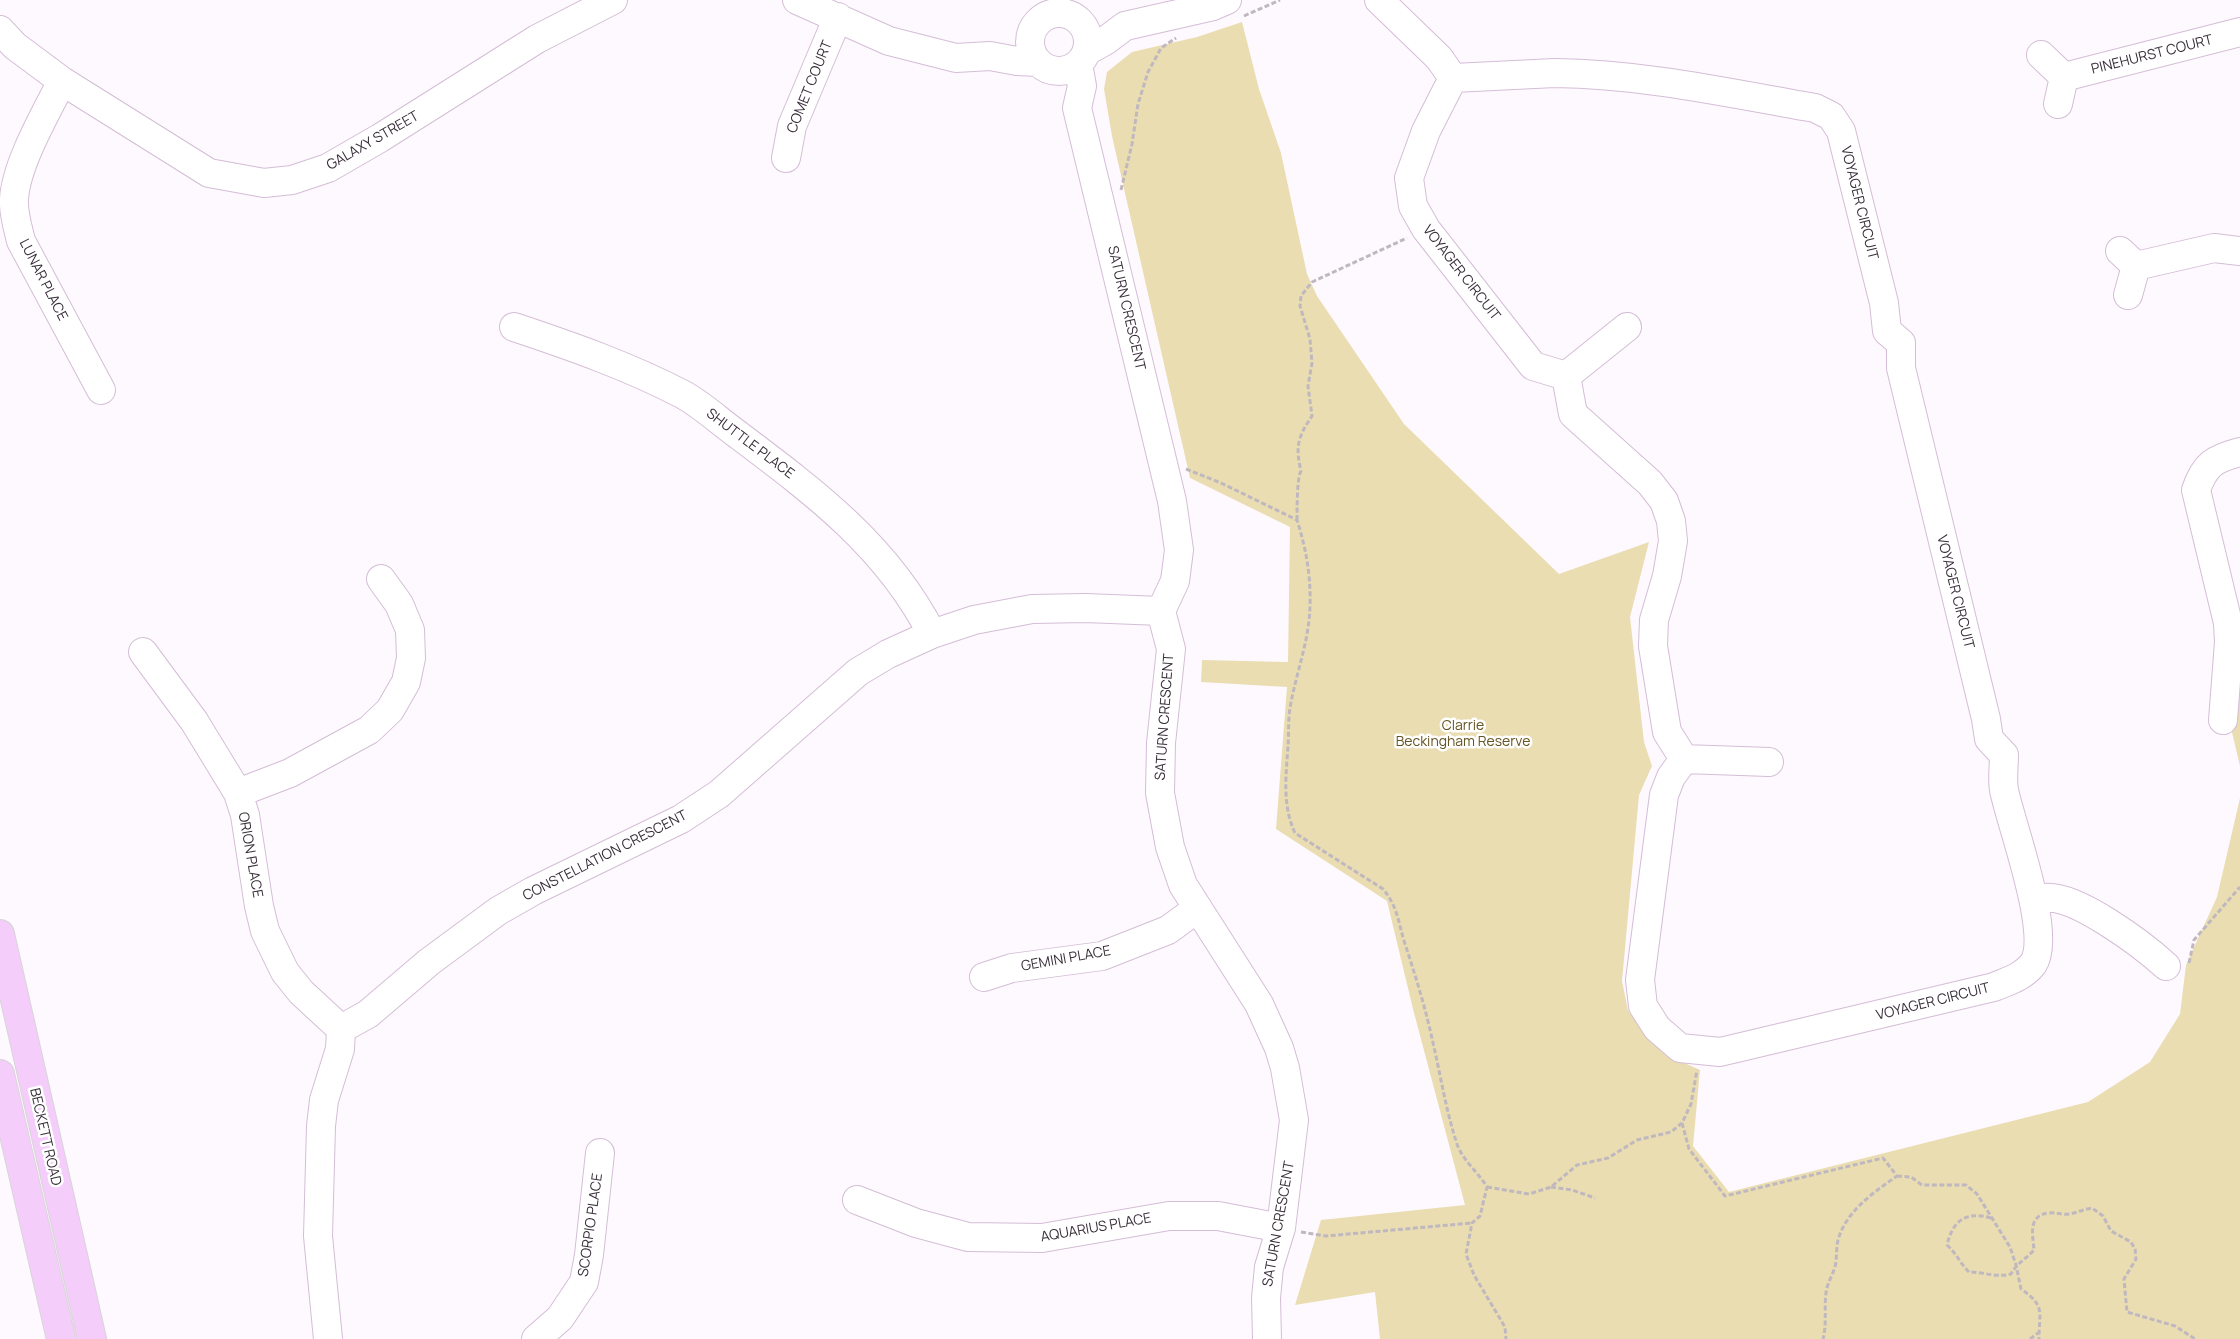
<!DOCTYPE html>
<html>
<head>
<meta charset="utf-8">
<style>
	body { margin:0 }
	canvas { display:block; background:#fef9fe }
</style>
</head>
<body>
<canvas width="2240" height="1339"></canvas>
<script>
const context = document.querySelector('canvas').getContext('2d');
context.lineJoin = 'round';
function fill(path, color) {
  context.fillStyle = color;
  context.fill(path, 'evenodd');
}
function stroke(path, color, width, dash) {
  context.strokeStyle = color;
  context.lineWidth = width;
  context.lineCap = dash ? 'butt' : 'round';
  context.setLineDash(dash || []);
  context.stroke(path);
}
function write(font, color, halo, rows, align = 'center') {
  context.font = font + ' Manrope,sans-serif';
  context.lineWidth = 5;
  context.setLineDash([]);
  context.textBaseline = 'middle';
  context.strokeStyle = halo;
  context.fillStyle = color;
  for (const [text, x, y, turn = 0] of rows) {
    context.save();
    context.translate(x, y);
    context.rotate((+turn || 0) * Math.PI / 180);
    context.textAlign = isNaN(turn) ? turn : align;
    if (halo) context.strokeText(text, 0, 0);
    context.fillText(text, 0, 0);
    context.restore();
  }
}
fill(new Path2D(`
	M1242,22l17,67 22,64 26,121 10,22 87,128 155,150 90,-32 -19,75 14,125 8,24 -13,29 -17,186 6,29 12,18 29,28 31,14 -7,76 36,46 359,-90 62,-40 30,-48 6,-49 31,-68 23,-99v541h-860l-5,-47 -80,13 26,-85 144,-15 -52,-196 -26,-108 -111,-72 11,-142 -86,-5 1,-22 86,2 2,-135 -100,-49 -78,-342 -8,-47 3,-17 25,-20 65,-15z
	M2240,632v134l-9,-38z`), '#eaddb2');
const minor = new Path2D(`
	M797,0l92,41 67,17 34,-2 27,5 21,1
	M1379,0l60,58 14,20
	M1030 42a29 29 0 1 1 58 0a29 29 0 1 1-58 0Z
	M0,30l15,16 47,35 147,92 55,10 28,-3 36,-12 52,-30 157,-99 76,-39
	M1087,51l18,-10 20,-15 88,-20 14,-6
	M2041,55l23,22 -6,27
	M1078,64l4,22 -5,22 95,393 7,49 -4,31 -14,30 10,38 -10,94 -1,50 10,54 13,38 76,119 20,44 6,20 9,52 -13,108 -12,39 -3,31 1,41
	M1555,73c88,1 174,20 260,35l16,8 10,15 43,172 3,28 14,12v25l85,351 3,20 15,16c0,11 -2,24 0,35 7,35 49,145 29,174 -10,13 -25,17 -39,23l-274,65 -40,-4 -23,-20 -14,-22 -3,-26 24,-185 7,-18 13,-18 -17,-27 -14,-86 1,-26 13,-44 6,-35 -2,-20 -7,-20 -14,-18 -77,-69 -7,-38 -33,-10 -107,-137 -13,-23 -4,-28 17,-47 27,-53z
	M2064,77l176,-45
	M62,81c-16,32 -46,83 -48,118 -1,14 4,29 7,42l80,149
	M786,158l6,-32 46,-109
	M2120,251l16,15 -8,29
	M2136,266l78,-18 26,3
	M514,327c57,19 114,39 168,67 19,10 37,27 55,40 77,58 150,112 195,200
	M1566,376l61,-49
	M143,652l51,69 44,72 7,22 14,91 6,25 20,41 16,20 40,37
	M2223,720l6,-78 -1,-19 -32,-133c9,-26 18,-31 44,-38
	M1684,759l85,3
	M238,793l52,-20 79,-43 21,-20 16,-28 5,-24 -1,-28 -11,-26 -18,-25
	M2034,902c4,-1 8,-3 11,-4 31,-4 99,48 121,68
	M984,977l28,-9 90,-12 66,-26 30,-22
	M857,1200l59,23 52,14 74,1 127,-22h49l63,12
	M328,1339l-10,-103 3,-110 3,-26 16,-51 1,-20 27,-15 61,-52 69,-51 35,-20 148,-72 38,-25 139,-122 30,-18 44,-20 42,-14 58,-11 53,-1 76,3
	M536,1339l24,-21 24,-36 5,-27 11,-102`);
const major = new Path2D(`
	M0,934l92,405
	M0,1074l61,265`);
stroke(minor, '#d4bdd7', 30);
stroke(major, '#d7d5d7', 30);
stroke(new Path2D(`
	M1244,16l36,-16
	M1121,190l11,-46 6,-40 10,-32 13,-24 15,-10
	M1186,469l35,14 76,37c9,28 14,56 13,86 -1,36 -14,67 -20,102 -2,12 -1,26 -2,38 -2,30 -6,59 7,87l88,56c15,18 15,33 22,55 11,33 21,66 28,99 8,34 13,68 24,101 6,17 21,28 30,43l-7,29 -8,7 -6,31 8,21 31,52 1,12
	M1297,520c0,-10 0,-44 4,-49 -6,-25 -3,-34 11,-55l-4,-30 4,-23 -2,-24 -10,-33 1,-10 11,-14 95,-44
	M2189,963l5,-23 46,-53
	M1682,1123l7,26 36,47 158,-38 14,18c-23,16 -51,35 -59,64 -2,9 -1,18 -3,27 -3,9 -8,17 -9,26 -2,15 1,31 -3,46
	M1897,1176l14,1 11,8h44l11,9 33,53 6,18 5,24c25,17 18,23 18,50
	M1487,1187l42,7 22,-7 26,-22 31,-7 29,-18 34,-8 11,-9 9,-19 6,-34
	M1551,1187l21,3 23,8
	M1991,1218c-25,-7 -38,2 -44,27 9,8 13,18 22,27 14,0 29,6 42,2 6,-11 15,-15 23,-24 -1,-14 -7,-35 15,-37 7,-1 13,2 20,1 8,-1 15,-5 23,-6l11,8 8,15 20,11 4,7 1,10 -12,20 3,33 48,14 20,13
	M1301,1232l25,4 146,-13
	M2030,1339l8,-6`), '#bfb8bf', 3, [5, 2.5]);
stroke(minor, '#fff', 28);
stroke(major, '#f4cdfa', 28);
write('14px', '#382f39', '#fff', [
	["PINEHURST COURT",2152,55,-14],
	["COMET COURT",810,87,-68],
	["GALAXY STREET",373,141,-30],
	["VOYAGER CIRCUIT",1859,203,76],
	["VOYAGER CIRCUIT",1461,273,52],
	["LUNAR PLACE",43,280,63],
	["SATURN CRESCENT",1126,308,77],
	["SHUTTLE PLACE",750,444,37],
	["VOYAGER CIRCUIT",1955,592,76],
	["SATURN CRESCENT",1165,717,-86],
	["ORION PLACE",250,855,80],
	["CONSTELLATION CRESCENT",605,856,-27],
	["GEMINI PLACE",1066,959,-10],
	["VOYAGER CIRCUIT",1933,1002,-14],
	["BECKETT ROAD",45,1137,77],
	["SATURN CRESCENT",1279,1224,-80],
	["SCORPIO PLACE",591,1225,-82],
	["AQUARIUS PLACE",1096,1228,-10]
]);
write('14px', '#655521', '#fff', [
	["Clarrie",1463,726],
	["Beckingham Reserve",1463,742]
]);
</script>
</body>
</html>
